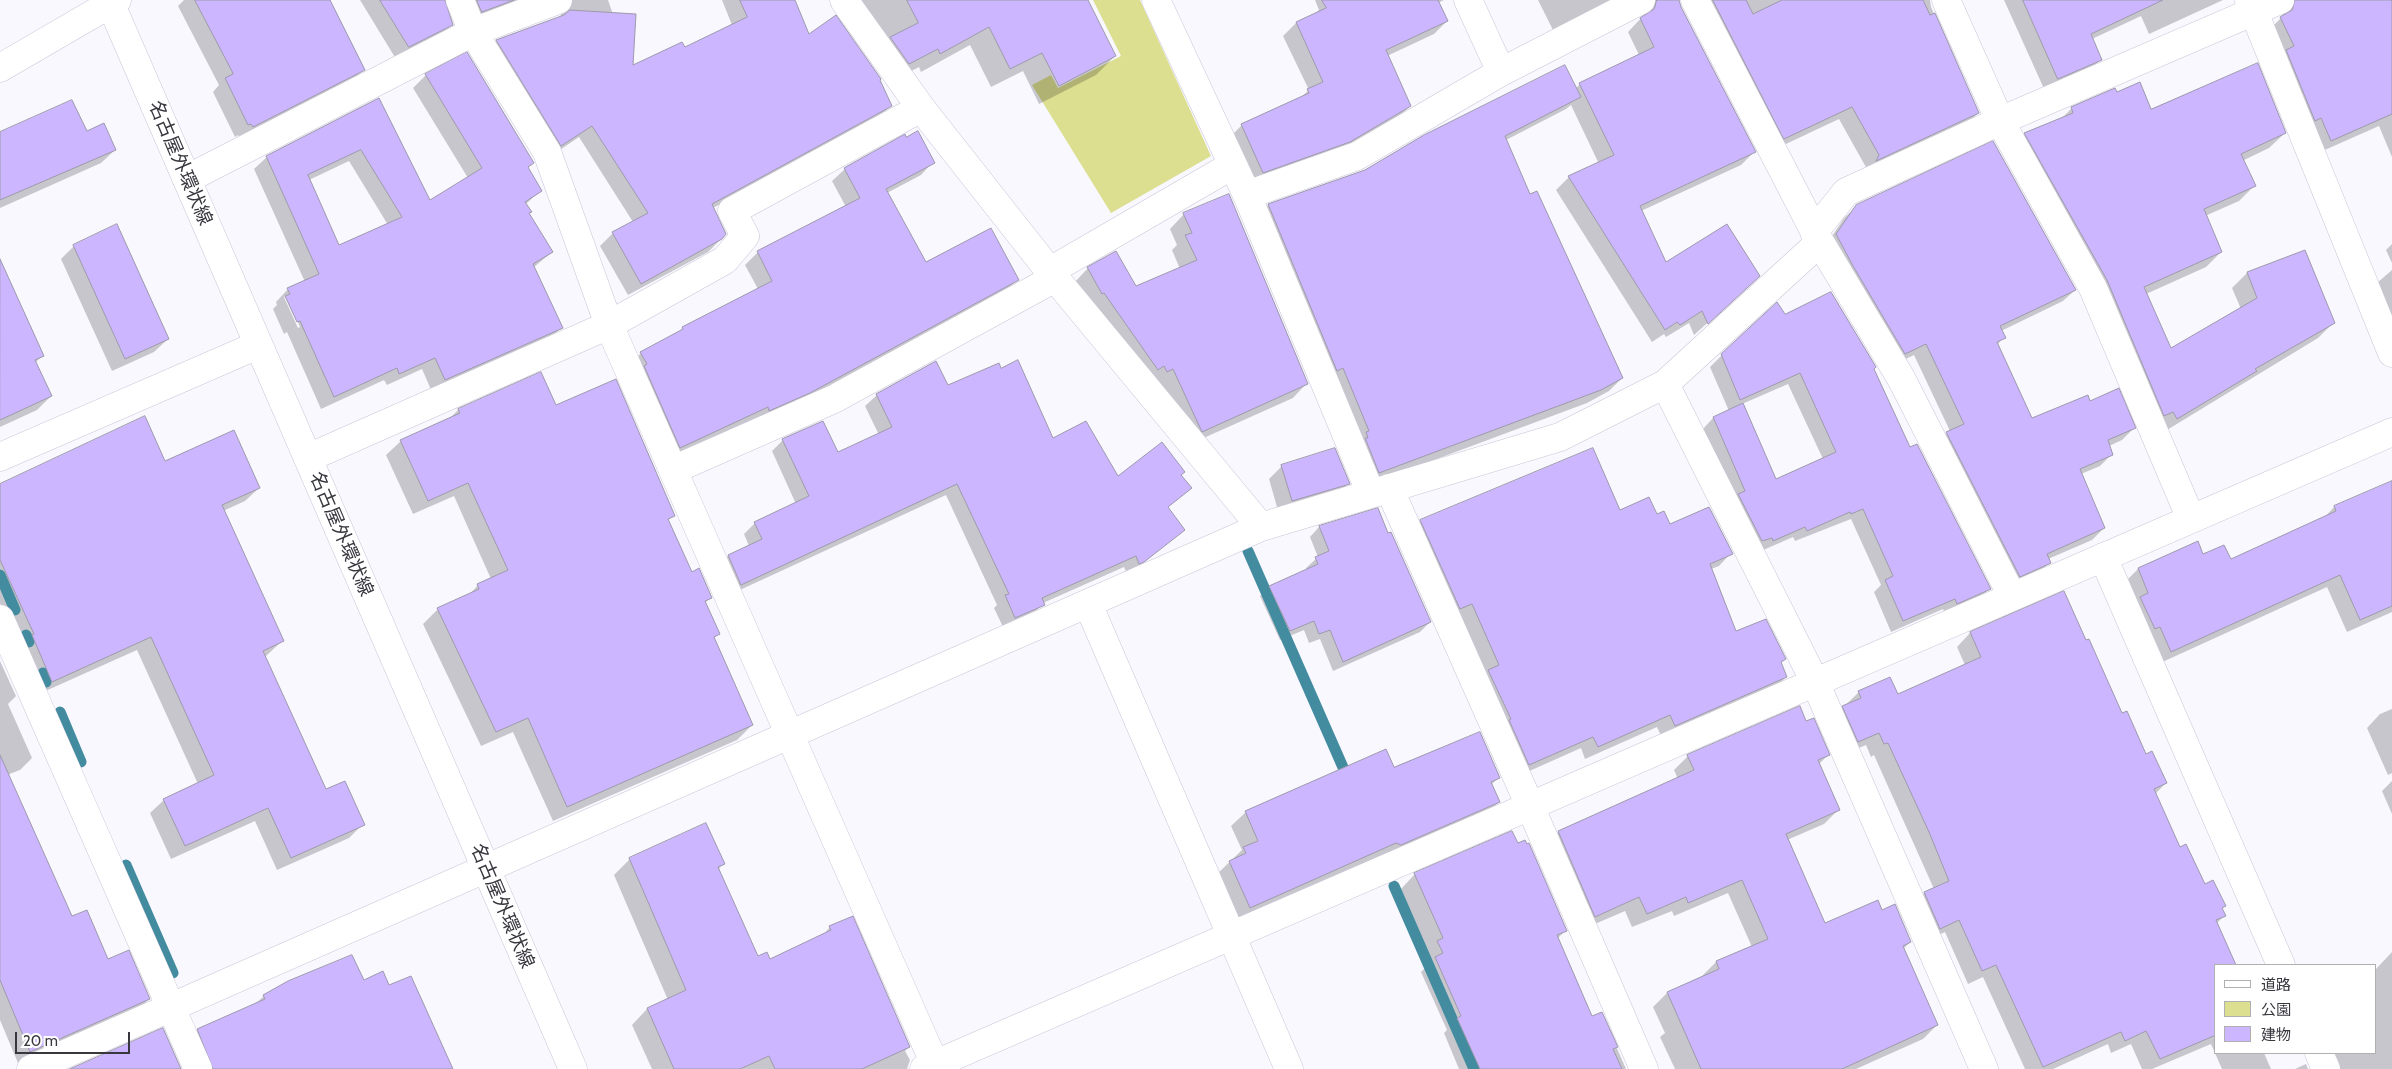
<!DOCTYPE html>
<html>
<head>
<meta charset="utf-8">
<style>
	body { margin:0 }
	#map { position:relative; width:2392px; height:1069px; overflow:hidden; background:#f9f8ff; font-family:Cabin,"Noto Sans JP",sans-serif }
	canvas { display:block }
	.legend { position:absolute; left:2214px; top:964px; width:162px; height:90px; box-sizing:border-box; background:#fff; border:1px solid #b0afb2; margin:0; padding:6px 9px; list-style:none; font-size:15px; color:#39373e }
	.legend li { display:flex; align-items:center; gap:10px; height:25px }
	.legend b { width:25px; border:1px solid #b0afb2 }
	.scale { position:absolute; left:15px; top:1032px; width:115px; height:22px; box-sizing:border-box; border:2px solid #39373e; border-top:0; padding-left:6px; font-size:15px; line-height:18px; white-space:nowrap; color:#39373e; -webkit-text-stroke:4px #fff; paint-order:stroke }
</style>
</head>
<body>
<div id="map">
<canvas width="2392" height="1069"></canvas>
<ul class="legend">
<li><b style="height:6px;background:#fff"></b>道路</li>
<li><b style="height:14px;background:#dbdf8f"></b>公園</li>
<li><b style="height:14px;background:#cbb6ff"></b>建物</li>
</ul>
<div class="scale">20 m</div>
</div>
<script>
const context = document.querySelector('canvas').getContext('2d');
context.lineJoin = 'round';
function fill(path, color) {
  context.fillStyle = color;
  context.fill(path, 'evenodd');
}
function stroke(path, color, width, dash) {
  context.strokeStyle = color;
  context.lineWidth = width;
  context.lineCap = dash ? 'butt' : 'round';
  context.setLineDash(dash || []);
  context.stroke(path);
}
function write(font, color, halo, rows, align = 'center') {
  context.font = font + ' Cabin,"Noto Sans JP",sans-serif';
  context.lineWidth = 5;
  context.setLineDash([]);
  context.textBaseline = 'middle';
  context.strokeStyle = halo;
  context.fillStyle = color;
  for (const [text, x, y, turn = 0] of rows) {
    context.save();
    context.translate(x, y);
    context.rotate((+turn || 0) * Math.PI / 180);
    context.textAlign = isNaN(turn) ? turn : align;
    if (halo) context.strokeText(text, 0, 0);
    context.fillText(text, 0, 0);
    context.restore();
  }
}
fill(new Path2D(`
	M1093,0h47l71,156 -100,57 -79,-128 19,-10 7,13 63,-32z`), '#dbdf8f');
fill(new Path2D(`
	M184,0h144l35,70 -12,12 -111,57 -2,-4 -3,2 -22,-45 6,-7 -41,-79z
	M360,0h84l8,24 -13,13 -43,22z
	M456,0h76l-63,24z
	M554,0h54l23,67 53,-18 48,-24 -10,-25h71l16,36 81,70 -12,13 -165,89 8,31 -13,13 -80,43 -28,-49 13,-13 20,-11 -54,-85 -31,21 -64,-104 13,-13 64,-24 -1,-9z
	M837,0h250l28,56 -19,19 -57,29 -16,-33 -32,16 -21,-42 -49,27 -2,-5 -29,15z
	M1315,0h129l-6,3 9,18 -13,13 -47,22 23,50 -13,13 -61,35 -86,31 -20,-48 13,-13 56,-25 10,-9 -26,-54 13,-13 18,-8 5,-5z
	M1538,0h79l-63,32z
	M1637,0h42l1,8 74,144 -13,13 -100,46 24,53 81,24 -52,47 -5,-12 -23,14 -2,-3 -12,8 -96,-152 13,-13 30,-13 -28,-59 -5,4 -60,31 24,55 92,183 -13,13 -22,12 -220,82 -111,-267 12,-13 97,-34 210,-82 5,-5 59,-29 -11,-23 16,-17 -1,-9z
	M1690,0h240l1,7 47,106 -13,13 -98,43 -28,-50 -68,32z
	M2004,0h219l-74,34 -8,-18 -49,23 9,20 -13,13 -43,19z
	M2276,0h116v157l-13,-31 -61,27 -50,-122 15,-15 -1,-9z
	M426,75l107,88 -6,6 13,22 -14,13 2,9 24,39 -19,16 28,60 -12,12 -117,52 -10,-23 -35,16 -3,-5 -63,29 -34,-77 -3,2 -11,-25 4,-4 -1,-3 12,-13 17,-7 -51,-113 13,-12 111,-57 51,101 39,-23 -55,-90zM349,161l39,64 -49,22 -30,-67zM286,295l14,32 -2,1 -14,-31z
	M2116,93l34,18 135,22 -16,15 -27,13 12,25 -15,15 -34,15 16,36 -15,15 -60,27 25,56 70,-41 -9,-21 15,-15 86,50 -15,15 -156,95 -152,-284 15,-15 36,-15 11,-11z
	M86,133l29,17 -14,13 -101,45v-74z
	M933,162l-12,13 -34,18 38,71 92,16 -12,12 -209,113 -128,55 -39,-95 12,-12 36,-20 6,-5 75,-39 -13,-24 13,-13 88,-45 -14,-26 13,-12z
	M1857,206l218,84 -12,11 -62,30 3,6 -7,8 35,75 57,-18 45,26 -12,12 -13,6 3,8 -12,12 -19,8 23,54 -12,12 -44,19 1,4 -11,11 -30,14 -73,-143 15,-14 -36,-76 -21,10 -68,-118 19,-29z
	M1184,214l123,169 -14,15 -105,47 -114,-162 14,-15 47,20 45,-19 -8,-19 5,-5 -7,-16z
	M2392,244v19l-6,-13z
	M74,246l94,93 -14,13 -42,19 -51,-112z
	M2392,270v77l-15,-64z
	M0,307l43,48 -8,8 16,33 -14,14 -37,17z
	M1784,316l89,53 37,80 79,140 -11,11 -33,14 -2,-5 -52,23 -17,-40 7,-7 -30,-66 -56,22 -2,-4 -32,14 -59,-121 11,-12 16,-7 -19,-44 12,-12zM1788,384l35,75 -48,21 -33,-76z
	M947,387l106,52 64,39 63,-2 10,12 -23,20 16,22 -52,43 -4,1 -3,-7 -81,36 -11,13 -28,13 -10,-21 3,-3 -51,-110 -217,100 -12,-27 11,-12 21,-10 -5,-12 11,-11 41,-19 -24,-53 11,-11 54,14 42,-19 -14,-29 12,-11z
	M555,407l118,108 -5,6 23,52 20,24 -7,7 14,30 -5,5 39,86 -15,15 -184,81 -40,-89 -32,14 -58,-122 15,-15 30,-13 10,-11 13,-6 -37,-83 -41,18 -27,-59 15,-14 48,-22 9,-9z
	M165,463l94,25 -14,13 -22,10 59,130 -17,16 61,134 37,33 -14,14 -72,32 -22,-49 -84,38 -21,-46 14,-13 34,-16 -61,-134 -105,47 -32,-94v-118z
	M1282,466l66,18 -13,13 -56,17 -10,-35z
	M2392,488v124l-45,20 -20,-45 -169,77 -33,-82 13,-13 59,-26 6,13 27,4 93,-41 11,-12z
	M1619,511l37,5 13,10 62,27 -12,13 -8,3 25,64 49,26 -5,5 6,13 -13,13 -111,48 -5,-11 -72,32 -4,-11 -65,29 -108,-244 13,-12z
	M1319,527l69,8 42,87 -10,10 -87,39 -13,-32 -11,4 -5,-13 -24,10 -20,-44 10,-9 37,-17 -1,-2 12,-11 -8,-20z
	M2063,593l58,122 24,41 21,27 -11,11 24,55 25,37 20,20 -3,3 3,7 -8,8 19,41h-19v88h48l7,16h-49l-11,-25 -59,25h-10l-11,-25 -20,9 -3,-9 -55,25h-28l-42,-92 -15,7 -23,-52 -19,9 -15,-35 13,-13 10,-4 -60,-134 -3,2 -5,-12 -21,9 -15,-34 29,-28 38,4 68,-31 -8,-18 13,-14z
	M0,661l16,35 -8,8 24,54 -12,12 -13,5 64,143 36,43 42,38 -12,12 -119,52 -18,-43z
	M2392,709v64l-4,2 -21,-47 13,-14z
	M1806,722l22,33 -10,10 20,45 -14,14 -37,16 38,85 57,-14 28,31 -7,7 34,76 -14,14 -67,30h-181l-15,-32 5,-4 -12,-26 14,-14 35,-17 14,-14 36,-15 -24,-54 -54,23 -2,-5 -40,16 -7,-16 -44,19 -37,-84 14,-14 120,-53 -4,-9 14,-14z
	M1393,768l106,9 -8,8 8,17 -15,14 -248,106 -21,-46 27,-26 -11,-24 15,-14z
	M2392,781v33l-10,-23z
	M630,859l93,5 -5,6 39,88 12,3 52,-24 9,-10 79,120 -4,4 5,9 -3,9h-255l-20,-44 15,-16 21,-9 -54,-125z
	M1415,874l151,56 -8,8 34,80 10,-4 24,55h-167l-15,-36 3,-3 -26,-58 7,-7 -4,-9 4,-4 -27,-63z
	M2392,952v117h-68l-1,-16h53v-84z
	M363,981l26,6 63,82h-257l-11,-25 14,-14 57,-26 9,-8z
	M2306,1064l2,5h-13z`), '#0003');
stroke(new Path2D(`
	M1248,551l101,230
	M0,575l15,35
	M26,635l3,7
	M43,673l3,9
	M60,712l21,50
	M126,865l47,108
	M1394,886l80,183`), '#438ca0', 11);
const building = new Path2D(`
	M195,0h135l35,70 -112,57 -2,-3 -3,1 -23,-47 8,-4z
	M380,0h65l8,25 -44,22z
	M477,0h37l-32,12z
	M740,0h55l14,34 27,-19 45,64 -1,1 12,26 -180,98 14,30 -4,5 -81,45 -29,-52 36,-19 -56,-87 -31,20 -65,-106 68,-25 6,-5 66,4 -3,51 49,-23 3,5 62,-30z
	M907,0h181l28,56 -57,30 -17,-33 -32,16 -21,-42 -49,27 -2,-5 -29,15 -19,-27 28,-14z
	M1322,0h116l10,21 -62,29 25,56 -61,36 -87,31 -22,-49 68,-31 -2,-4 16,-7 -27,-60 30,-14z
	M1657,0h22l2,7 75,145 -116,54 26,56 61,-38 33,52 -52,48 -6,-13 -22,14 -3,-3 -12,8 -97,-154 46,-21 -35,-72 75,-36 -14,-29 14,-9z
	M1713,0h33l7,14 29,-14h141l7,15 5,-2 44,100 -103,48 3,-6 -27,-48 -68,32z
	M2023,0h140l-72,34 11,26 -44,19z
	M2295,0h97v114l-61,27 -10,-23 -6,3 -29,-71 8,-4 -14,-29 12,-7z
	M467,52l67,111 -6,4 14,24 -17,11 7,10 -3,1 24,39 -20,12 30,64 -118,52 -10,-22 -36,16 -2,-6 -63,29 -34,-76 -3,1 -12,-26 5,-2 -3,-6 32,-14 -53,-118 113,-58 51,102 52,-32 -57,-94zM361,150l41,67 -63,28 -31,-70z
	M2258,63l28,70 -45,21 15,32 -52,23 18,43 -78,35 27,61 86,-50 -10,-26 58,-22 30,73 -80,46 2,2 -80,48 -4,-7 -9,4 -57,-136 -83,-147 49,-20 -2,-6 44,-19 2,4 23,-10 11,27z
	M1565,65l16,32 -76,39 25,58 7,-3 86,187 -22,12 -222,83 -14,-35h3l-2,-6 3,-1 -26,-63 -6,3 -69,-167 97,-34 59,-35z
	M72,100l15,31 17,-8 12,27 -116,50v-68z
	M918,131l17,32 -49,26 40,73 65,-34 28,52 -209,113 -41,18 -1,-4 -88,41 -36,-82 3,-2 -7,-12 43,-23 -1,-2 90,-46 -15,-30 103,-53 -16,-30 61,-34 1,3z
	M1993,141l83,149 -76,36 6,12 -9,4 35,76 56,-23 2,6 29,-13 17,40 -28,12 5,15 -33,14 25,59 -58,26 4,9 -31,14 -74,-145 18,-8 -38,-80 -21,10 -52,-88 -17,-32 20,-29z
	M1229,194l79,190 -106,48 -29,-63 -6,3 -3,-6 -6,4 -54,-77 -2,1 -15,-27 29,-16 20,35 61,-26 -12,-25 7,-2 -9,-20z
	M117,224l52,115 -44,20 -52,-114z
	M0,259l44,97 -9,4 17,36 -52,24z
	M1831,292l45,75 -2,2 36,78 7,-3 74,145 -34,15 -2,-5 -52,22 -18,-41 8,-4 -30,-67 -12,5 -1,-2 -43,19 -2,-4 -32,14 -1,-3 -10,3 -24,-47 7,-3 -32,-74 30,-14 33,76 60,-27 -36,-79 -60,27 -19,-46 56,-52 8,12z
	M1018,360l35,78 33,-17 32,55 44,-34 23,30 -4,3 11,13 -24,19 17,23 -41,32 -5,2 -3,-8 -94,42 3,7 -30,13 -10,-23 4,-1 -52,-110 -216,101 -13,-30 34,-16 -8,-17 55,-26 -27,-57 41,-18 15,31 54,-25 -16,-33 60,-33 12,24 51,-22 2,5z
	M541,372l15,33 60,-26 59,137 -7,3 24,53 7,-4 13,30 -7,3 15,33 -6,3 39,88 -186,82 -39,-89 -32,14 -59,-124 42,-19 -2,-5 31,-14 -40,-87 -40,18 -28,-61 60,-27 -2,-4z
	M145,416l20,45 69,-31 26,58 -38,17 62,136 -21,10 63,138 19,-8 20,44 -74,33 -23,-50 -83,38 -22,-47 51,-24 -63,-138 -99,45 -20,-47 2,-1 -34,-74v-76z
	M1335,448l15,36 -58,17 -11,-36z
	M1593,448l27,62 29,-13 8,17 7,-3 6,13 39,-17 24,47 -23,10 26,67 30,-12 20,40 -5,3 6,15 -112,49 -5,-11 -72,32 -5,-10 -64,28 -20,-45 2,-1 -23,-49 11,-5 -27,-61 -12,5 -40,-89z
	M2392,481v125l-32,14 -20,-45 -169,77 -11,-25 -5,2 -15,-32 8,-4 -10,-25 60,-27 5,13 21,-9 7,14 105,-48 -2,-5z
	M1378,508l10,25 3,-1 40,90 -88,40 -13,-32 -11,4 -5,-13 -24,10 -21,-45 49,-22 -3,-7 14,-6 -10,-25z
	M2064,591l22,49 3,-1 33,74 5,-2 19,43 6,-3 15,32 -13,6 26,58 6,-3 19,40 8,-4 13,26 -4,2 4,8 -10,4 20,45h-20v70l-56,24 -14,-28 -21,10 -4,-9 -78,35 -47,-102 -14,6 -23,-51 -19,9 -16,-37 25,-11 -20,-49 -41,-89 -4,1 -5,-11 -21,9 -16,-36 19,-8 -3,-7 32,-14 8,17 83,-37 -11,-25z
	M1800,706l6,15 8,-3 16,37 -12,5 22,50 -54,24 39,89 53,-23 4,10 13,-6 16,38 -8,4 35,79 -96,44h-141l-34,-77 52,-23 -3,-8 52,-22 -26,-59 -54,23 -2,-6 -39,17 -8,-17 -44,20 -37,-86 136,-61 -7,-15z
	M1480,732l20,46 -9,4 9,20 -99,43 -5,-2 -146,65 -21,-47 17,-8 -3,-6 15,-6 -13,-30 141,-62 8,18z
	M0,755l72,161 15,-6 21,49 21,-9 21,49 -120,53 -30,-72z
	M706,823l19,41 -7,3 40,89 9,-4 3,7 61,-29 -2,-4 24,-10 57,131 -48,22h-87l-6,-13 -29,13h-66l-27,-61 39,-18 -57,-132z
	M1512,831l6,12 7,-3 2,4 2,-1 38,88 -10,4 35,81 10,-4 16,35 -5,2 9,20h-142l-23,-51 4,-2 -26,-59 8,-4 -6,-12 6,-3 -29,-65z
	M352,955l12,25 19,-9 6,14 22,-9 42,93h-240l-16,-40 68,-30 -2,-4 25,-14z
	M163,1028l18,41h-111z`);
fill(building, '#cbb6ff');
stroke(building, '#9d99aa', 1);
const minor = new Path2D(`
	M460,0l13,32 74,120 62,173 328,744
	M844,0l77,108 134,170 206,249
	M1156,0l91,195 124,299
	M1468,0l33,72
	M1695,0l125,242 82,138 110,216
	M1946,0l54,121 93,167 98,231
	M2249,0l143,353
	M0,68l117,-68
	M187,179l286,-147 85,-32
	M1247,195l110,-39 144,-84 140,-72
	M1814,232l32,-40 154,-71 280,-121
	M1050,271l181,-105
	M1665,384l150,298 169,387
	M0,457l258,-112
	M308,458l301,-133 116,-65 20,-24 -13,-25 189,-103
	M673,470l161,-71 221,-121
	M1389,488l141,318 114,263
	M2103,557l178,408
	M1088,604l201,465
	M0,619l198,450
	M2319,1053l7,16
	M31,1069l1230,-542 299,-90 105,-53 155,-142
	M924,1069l1468,-637`);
const major = new Path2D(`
	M109,0l464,1069`);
stroke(minor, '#cac5d7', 29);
stroke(major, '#cac5d7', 29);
stroke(minor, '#fff', 28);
stroke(major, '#fff', 28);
write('19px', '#39373e', '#fff', [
	["名古屋外環状線",180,163,67],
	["名古屋外環状線",341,534,67],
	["名古屋外環状線",502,906,67]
]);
</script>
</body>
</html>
